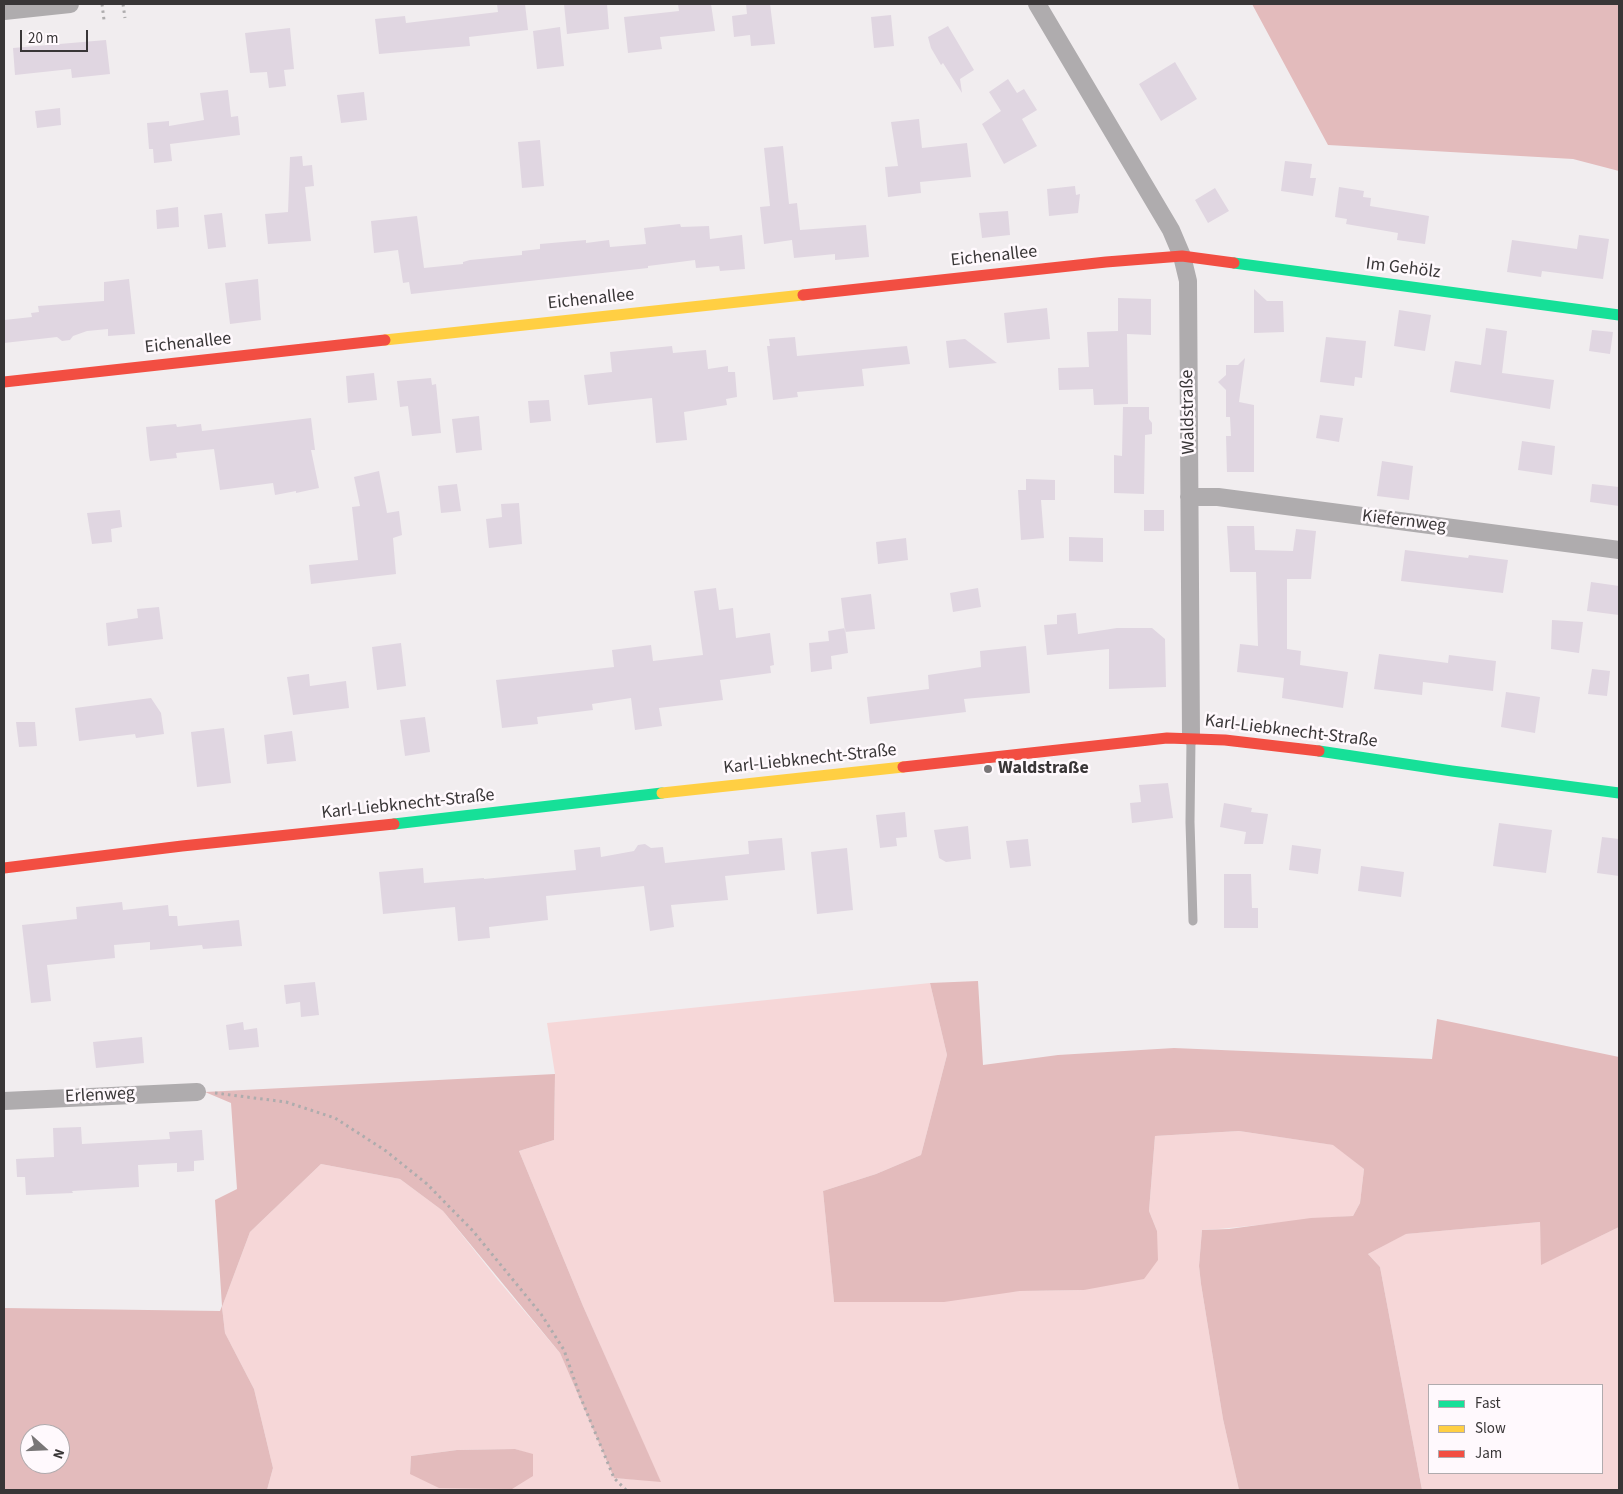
<!DOCTYPE html>
<html>
<head>
<meta charset="utf-8">
<style>
	body { margin:0 }
	#map { position:relative; width:1623px; height:1494px; overflow:hidden; background:#f1edef; font-family:"Source Sans 3",sans-serif }
	canvas { display:block }
	.frame { position:absolute; inset:0; border:5px solid #393637; pointer-events:none }
	.legend { position:absolute; left:1428px; top:1384px; width:175px; height:90px; box-sizing:border-box; background:#fff9fd; border:1px solid #b0abae; margin:0; padding:6px 9px; list-style:none; font-size:15px; color:#393637 }
	.legend li { display:flex; align-items:center; gap:10px; height:25px }
	.legend b { width:25px; border:1px solid #b0abae }
	.north { position:absolute; left:20px; top:1424px; width:50px; height:50px; box-sizing:border-box; background:#fff9fd; border:1px solid #b0abae; border-radius:50%; rotate:110deg; font-size:14px; font-weight:700; line-height:20px; text-align:center; color:#393637 }
	.north::after { content:''; display:block; margin:auto; width:18px; height:22px; background:#797677; clip-path:polygon(50% 0,100% 100%,50% 72%,0 100%) }
	.scale { position:absolute; left:20px; top:30px; width:68px; height:22px; box-sizing:border-box; border:2px solid #393637; border-top:0; padding-left:6px; font-size:15px; line-height:18px; white-space:nowrap; color:#393637; -webkit-text-stroke:4px #fff9fd; paint-order:stroke }
</style>
</head>
<body>
<div id="map">
<canvas width="1623" height="1494"></canvas>
<div class="frame"></div>
<ul class="legend">
<li><b style="height:6px;background:#16e098"></b>Fast</li>
<li><b style="height:6px;background:#ffcf43"></b>Slow</li>
<li><b style="height:6px;background:#f24e42"></b>Jam</li>
</ul>
<div class="north">N</div>
<div class="scale">20 m</div>
</div>
<script>
const context = document.querySelector('canvas').getContext('2d');
context.lineJoin = 'round';
function fill(path, color) {
  context.fillStyle = color;
  context.fill(path, 'evenodd');
}
function stroke(path, color, width, dash) {
  context.strokeStyle = color;
  context.lineWidth = width;
  context.lineCap = dash ? 'butt' : 'round';
  context.setLineDash(dash || []);
  context.stroke(path);
}
function write(font, color, halo, rows, align = 'center') {
  context.font = font + ' "Source Sans 3",sans-serif';
  context.lineWidth = 5;
  context.setLineDash([]);
  context.textBaseline = 'middle';
  context.strokeStyle = halo;
  context.fillStyle = color;
  for (const [text, x, y, turn = 0] of rows) {
    context.save();
    context.translate(x, y);
    context.rotate((+turn || 0) * Math.PI / 180);
    context.textAlign = isNaN(turn) ? turn : align;
    if (halo) context.strokeText(text, 0, 0);
    context.fillText(text, 0, 0);
    context.restore();
  }
}
fill(new Path2D(`
	M930,983l17,72 -26,100 -45,19 -53,17 11,111 186,-11 64,-1 73,-59 -8,-20 6,-75 84,-5 95,14 30,24 -4,34 -7,13c-51,3 -100,11 -151,14l-3,36 2,18 22,135 16,71h-972l6,-22 -19,-79 -29,-56 -3,-26 28,-75 71,-68 79,15 43,32 55,69 62,73 54,125 46,3 -77,-175 -64,-155 35,-11 1,-66 -8,-51zM515,1449l18,6v21l-123,-2 1,-18 46,-6z
	M1540,1222l2,42 77,-37v263h-197l-42,-223 -12,-13 37,-20zM1429,1385h173v88h-173z`), '#f6d7d8');
fill(new Path2D(`
	M1252,4h367v167l-46,-12 -245,-14z
	M978,981l5,84 75,-10 116,-7 258,11 5,-40 182,38v170l-78,38 -1,-43 -134,12 -38,20 12,13 42,223h-183l-16,-71 -22,-135 -2,-18 3,-36 27,-1 82,-11 42,-2 7,-13 4,-34 -31,-24 -94,-14 -84,5 -6,75 8,20 1,29 -14,19 -60,11 -64,1 -76,11h-110l-11,-111 53,-17 45,-19 26,-100 -17,-72z
	M555,1074l-1,66 -35,11 64,155 78,176 -47,-4 -54,-125 -117,-142 -43,-32 -79,-15 -71,68 -28,75 3,26 29,56 19,79 -6,22h-263v-182l216,3 2,-5 -7,-106 22,-11 -6,-86 -26,-11zM30,1434h30v30h-30z
	M515,1449l18,5v22l-21,13 -73,-1 -29,-14 1,-18 46,-6z`), '#e3bbbc');
fill(new Path2D(`
	M497,4h28l3,26 -59,7 1,9 -91,8 -4,-35 30,-3 1,7 92,-11z
	M564,4h43l2,25 -42,5z
	M678,4h33l4,27 -55,6 2,12 -34,4 -4,-36 55,-6z
	M746,4h24l5,40 -24,2 -1,-11 -16,2 -2,-21 15,-2z
	M891,15l3,31 -20,2 -3,-31z
	M948,26l26,44 -14,9 2,14 -19,-30 -2,2 -10,-17 -3,-11z
	M560,27l4,39 -27,3 -4,-38z
	M290,28l4,41 -10,1 2,16 -17,2 -2,-16 -17,1 -5,-40z
	M106,40l4,34 -38,4 -1,-9 -56,6 -2,-27z
	M1175,62l22,37 -36,22 -22,-37z
	M1008,79l9,14 7,-4 13,21 -15,9 15,27 -33,18 -22,-40 19,-13 -12,-19z
	M228,90l3,27 7,-1 2,19 -70,9 2,17 -18,2 -1,-14h-4l-2,-26 22,-2v5l35,-6 -4,-27z
	M364,92l3,28 -26,3 -4,-28z
	M60,108l1,17 -24,3 -2,-17z
	M919,119l3,29 45,-5 4,34 -51,5 1,11 -33,4 -3,-30 13,-1 -7,-44z
	M540,140l4,46 -22,2 -4,-46z
	M783,146l6,58 8,-1 3,27 66,-5 3,32 -34,3v-6l-41,4 -2,-18 -28,4 -4,-37 10,-1 -6,-58z
	M302,156l1,10 9,-1 2,21 -9,1 6,54 -43,3 -3,-30 23,-2 2,-55z
	M1285,161l27,3 -2,14h6l-3,18 -32,-5z
	M1075,186l1,9 4,-1 -2,19 -29,3 -2,-27z
	M1339,187l25,4 -1,6 8,1 -1,8 59,10 -4,28 -28,-4 1,-7 -52,-9 1,-5 -12,-2z
	M1215,188l14,23 -21,12 -13,-23z
	M178,207l1,20 -22,2 -1,-19z
	M1008,211l2,24 -28,3 -3,-25z
	M222,213l4,34 -18,2 -4,-34z
	M417,216l7,52 39,-4v-2l7,-2 52,-5v-4l18,-2v-5l46,-4v3l23,-3 1,7 36,-3 -2,-16 36,-4 1,3 28,-1 1,13 32,-4 3,34 -25,2 -1,-5 -23,2 -1,-8 -47,6v2l-237,26 -2,-12 -6,1 -5,-33 -24,3 -3,-32z
	M1579,235l30,4 -6,40 -61,-8 -1,6 -34,-5 5,-32 65,9z
	M129,279l6,55 -27,2v-7l-21,2 -14,5 -3,4 -8,1 -5,-4 -53,6v-23l28,-3 -1,-4 8,-1 -1,-6 66,-5v-19z
	M258,279l3,41 -31,4 -5,-41z
	M1254,289l13,12h16l1,31 -30,1z
	M1118,298l33,1v36l-24,-1 1,70 -34,1 -1,-16 -34,1 -1,-22 31,-1 -2,-35 31,-1z
	M1047,308l3,31 -43,4 -3,-30z
	M1399,310l32,5 -6,36 -31,-5z
	M1486,328l21,3 -5,42 52,7 -4,29 -100,-17 5,-31 26,4z
	M1592,330l21,2 -3,22 -21,-3z
	M795,337l2,19 110,-10 3,18 -48,5 2,17 -67,6 1,5 -25,3 -6,-54h3l-1,-7z
	M1326,337l40,4 -4,37 -7,-1 -1,9 -34,-4z
	M965,339l32,24 -48,5 -3,-27z
	M672,346l1,7 33,-3 2,19 20,-3v6h7l2,25 -11,2 1,6 -43,7 3,28 -31,3 -4,-45 -64,7 -4,-30 28,-3 -2,-20z
	M1245,358l-6,44 15,3v67h-27l-1,-36h5l-1,-19h-4v-27l-8,-8 8,-7v-10h12z
	M374,373l3,27 -29,3 -2,-27z
	M431,378l1,7 4,-1 5,49 -29,3 -4,-30 -8,1 -3,-26z
	M549,400l2,21 -21,2 -2,-22z
	M1123,407h26v12l3,4v11l-7,1 -1,59 -30,-1v-38l8,1z
	M1320,415l23,3 -4,24 -23,-4z
	M479,416l3,34 -26,3 -4,-34z
	M311,418l4,32h-4l8,38 -23,5v-2l-21,4 -2,-12 -53,7 -6,-41 -38,4 1,5 -27,3 -1,-5 -3,-29 30,-3 1,3 24,-3 1,7z
	M1522,441l33,5 -3,29 -34,-5z
	M1382,461l31,5 -4,34 -32,-4z
	M379,471l8,42 12,-2 3,24 -9,3 3,36 -85,10 -2,-19 49,-5 -6,-53 8,-1 -6,-29z
	M1026,479l29,1v20h-14l3,38 -23,2 -3,-50h8z
	M457,484l4,27 -20,2 -3,-27z
	M1592,484l27,3v19l-29,-4z
	M519,503l3,41 -33,4 -3,-29 16,-2 -1,-13z
	M120,510l2,17 -11,2 1,13 -20,2 -5,-31z
	M1144,510h20v21h-20z
	M1227,526h27l1,24 38,1 3,-22 20,2 -5,48h-24v70l14,2 -1,14 48,7 -5,36 -61,-10 2,-20 -47,-6 3,-28 18,2 -2,-74h-26z
	M1069,537l34,1v24l-34,-1z
	M906,538l2,22 -30,4 -2,-22z
	M1405,550l63,8 1,-3 39,5 -5,33 -102,-12z
	M1591,582l28,4v29l-32,-4z
	M716,588l3,22 14,-2 3,30 34,-5 4,32 -4,1 1,7 -51,7 3,20 -64,8 3,18 -27,4 -4,-32 -39,6 1,6 -56,7 1,7 -36,4 -6,-48 118,-13 -2,-17 39,-5 2,16 50,-6 -9,-64z
	M978,588l3,19 -28,5 -3,-19z
	M871,594l4,35 -30,3 -4,-34z
	M159,607l4,32 -55,7 -2,-23 32,-5 -1,-9z
	M1076,613l2,21 39,-6h35l13,11 1,48 -57,2v-40l-62,6 -3,-30 13,-1v-9z
	M1552,620l31,2 -4,31 -28,-4z
	M845,628l3,25 -17,3 1,13 -21,3 -2,-29 20,-2 -1,-10z
	M401,643l5,43 -29,4 -5,-43z
	M1026,646l4,47 -66,6 2,13 -96,12 -3,-27 62,-8 -1,-14 53,-8 -1,-16z
	M1379,654l69,9 1,-8 47,6 -3,30 -70,-9 -1,13 -48,-6z
	M1592,669l18,2 -3,25 -19,-2z
	M309,674l1,12 36,-5 3,27 -56,7 -6,-38z
	M1506,692l34,5 -5,36 -34,-6z
	M151,698l10,15 3,21 -28,4 -1,-4 -56,7 -4,-33z
	M425,717l5,35 -25,4 -5,-36z
	M16,722h19l2,24 -18,1z
	M224,728l7,55 -34,4 -6,-55z
	M292,731l4,30 -29,3 -3,-29z
	M1168,783l5,35 -41,5 -2,-20 11,-1 -2,-17z
	M1224,803l28,5 -1,4 17,2 -5,30h-19l2,-12 -26,-5z
	M905,812l2,25 -11,1 1,8 -17,2 -4,-33z
	M1499,823l53,7 -6,43 -53,-7z
	M968,826l3,33 -25,3 -7,-4 -5,-28z
	M1602,837l17,2v37l-22,-3z
	M782,838l3,32 -60,6 3,24 -57,5 3,22 -24,4 -6,-45 -98,10 2,24 -59,7 1,11 -32,3 -3,-34 -72,7 -4,-42 44,-4 1,15 60,-5v1l92,-9 -2,-20 26,-3 1,10 33,-6 4,-6 7,-1 6,4 12,-1 2,16 84,-9 -1,-13z
	M1028,839l3,27 -21,2 -4,-27z
	M1292,845l29,4 -3,25 -29,-4z
	M847,848l6,62 -36,4 -6,-62z
	M1361,866l43,6 -3,25 -43,-6z
	M1224,874h27l1,34h6v20h-34z
	M122,902l1,8 45,-5 1,11h8l1,10 61,-6 3,26 -39,3 -1,-4 -52,5v-8l-36,3 1,13 -68,7 4,36 -20,2 -9,-78 55,-6 -1,-12z
	M315,982l4,33 -18,2 -1,-15 -14,2 -2,-19z
	M243,1022l1,8 13,-2 2,19 -30,3 -3,-25z
	M142,1037l2,26 -48,5 -3,-26z
	M81,1127l1,17 88,-5 -1,-7 33,-2 2,30 -10,1v10l-17,1v-9l-39,2 1,22 -67,4 1,2 -47,2 -1,-18h-8l-1,-18 38,-2 -1,-29z`), '#e0d6e1');
stroke(new Path2D(`
	M102,4l2,16
	M123,4l2,14
	M215,1093l71,9 49,16 51,33 41,33 46,47 68,83 23,36 16,46 34,82 12,12`), '#aeacad', 3, [2.5, 4]);
stroke(new Path2D(`
	M1191,739l-1,83 3,99`), '#afacae', 9);
stroke(new Path2D(`
	M1037,4l134,226 11,26 6,25 3,456
	M4,11l66,-7
	M1189,497h29l401,53
	M4,1101l193,-9`), '#afacae', 18);
stroke(new Path2D(`
	M1234,263l385,52
	M1319,751l133,20 167,22
	M394,824l268,-31`), '#16e098', 11);
stroke(new Path2D(`
	M385,340l418,-45
	M662,793l241,-26`), '#ffcf43', 11);
stroke(new Path2D(`
	M803,295l303,-33 76,-6 52,7
	M4,382l381,-42
	M903,767l264,-29 58,2 94,11
	M4,868l178,-22 212,-22`), '#f24e42', 11);
for (const [x, y, r, color] of [
	[988,769,5,"#797677"]
]) {
  const dot = new Path2D();
  dot.arc(x, y, r, 0, 2 * Math.PI);
  context.fillStyle = color;
  context.fill(dot);
  stroke(dot, '#fff9fd', 2);
}
write('18px', '#393637', '#fff9fd', [
	["Eichenallee",994,257,-6],
	["Im Gehölz",1403,269,7],
	["Eichenallee",591,300,-6],
	["Eichenallee",188,344,-6],
	["Waldstraße",1189,412,-91],
	["Kiefernweg",1404,522,7],
	["Karl-Liebknecht-Straße",1291,732,7],
	["Karl-Liebknecht-Straße",810,760,-6],
	["Karl-Liebknecht-Straße",408,805,-6],
	["Erlenweg",100,1096,-3]
]);
write('bold 18px', '#393637', '#fff9fd', [
	["Waldstraße",998,769]
], 'left');
</script>
</body>
</html>
